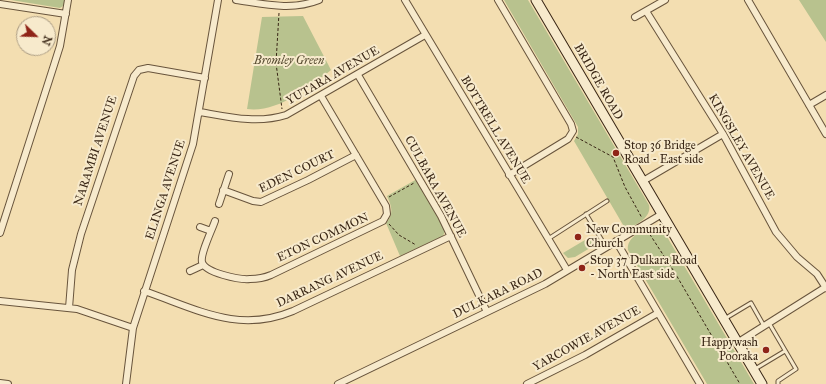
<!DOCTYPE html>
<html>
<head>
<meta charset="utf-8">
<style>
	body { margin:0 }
	#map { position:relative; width:826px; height:384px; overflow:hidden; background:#f3deb1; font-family:"IM FELL Great Primer",serif }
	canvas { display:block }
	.north { position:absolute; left:16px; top:16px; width:40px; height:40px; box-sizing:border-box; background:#f7eacc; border:1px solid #ab9c83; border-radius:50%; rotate:113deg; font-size:11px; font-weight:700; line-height:16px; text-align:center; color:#392615 }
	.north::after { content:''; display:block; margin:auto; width:14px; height:18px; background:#8f2418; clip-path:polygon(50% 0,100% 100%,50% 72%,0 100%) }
</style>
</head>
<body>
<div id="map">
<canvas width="826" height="384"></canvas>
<div class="north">N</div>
</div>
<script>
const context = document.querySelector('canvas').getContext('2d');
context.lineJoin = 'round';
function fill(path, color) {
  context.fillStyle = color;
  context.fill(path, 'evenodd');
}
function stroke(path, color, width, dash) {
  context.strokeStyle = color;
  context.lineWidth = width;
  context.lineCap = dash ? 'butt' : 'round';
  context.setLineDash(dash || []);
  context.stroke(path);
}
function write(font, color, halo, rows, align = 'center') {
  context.font = font + ' "IM FELL Great Primer",serif';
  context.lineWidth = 4;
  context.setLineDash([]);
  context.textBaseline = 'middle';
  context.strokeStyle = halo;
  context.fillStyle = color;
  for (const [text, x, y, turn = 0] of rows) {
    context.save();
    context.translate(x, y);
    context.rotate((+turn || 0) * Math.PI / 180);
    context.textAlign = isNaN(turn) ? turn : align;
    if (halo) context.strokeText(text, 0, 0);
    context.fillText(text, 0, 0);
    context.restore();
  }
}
fill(new Path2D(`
	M11,0h55l-3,6 -3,2z
	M504,0h24l121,205c3,13 -13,19 -23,25l-52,-89 4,-7v-7z
	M799,0h27v42z
	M303,16l28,54c-22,18 -54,43 -84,39l15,-92z
	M417,179l28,47v5l-2,5 -43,20 -14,-33c8,-9 6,-16 1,-27z
	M655,225l6,2 2,3 91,154h-47l-79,-134c-2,-13 17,-22 27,-25z
	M590,237l5,8 -20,12 -7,1 -5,-5z`), '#b8c28e');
const lane = new Path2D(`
	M586,214l20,33
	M548,239l59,-38
	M726,318l25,-15 13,23
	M769,323l27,46 -18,12v3
	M755,369l30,-18`);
const street = new Path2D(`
	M236,0c28,4 56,11 83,0
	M405,0l162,270
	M498,0l73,124 2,7 -5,8 -59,36
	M748,0l78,134
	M0,4l66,10
	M646,11l77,123 53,98 21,25 20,17 9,14
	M635,17l30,-17
	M358,75l83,141 46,96
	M809,105l17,-10
	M200,112c29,5 57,12 86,3l139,-80
	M643,181l80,-47
	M223,190l30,11 8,1 47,-22 48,-25
	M219,204l10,-30
	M215,221c-3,9 -15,33 -13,41 3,11 38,18 48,17 7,0 14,-1 21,-4l112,-54 4,-7 -1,-8 -65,-110
	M200,227l11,4
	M0,233l54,-168 6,-19 8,-46
	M616,241l84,143
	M190,271l13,-6
	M144,291c53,18 94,43 149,20l158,-75
	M0,301l77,8 56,19
	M69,308l3,-38 9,-36 53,-158 5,-6 9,-2 57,10
	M737,343l89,-56
	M0,383l8,1
	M126,384l7,-56 60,-184 25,-144
	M338,384l207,-100 117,-70
	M527,384l58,-29 73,-42`);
const secondary = new Path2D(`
	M536,0l226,384`);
stroke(lane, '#68543c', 5);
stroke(street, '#68543c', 8);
stroke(secondary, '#392615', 11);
stroke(new Path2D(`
	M279,13l-3,50 6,46
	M576,137l37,20 12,30 17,31
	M389,197l25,-14
	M389,224l10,11 17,10
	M647,230l28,43 65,111`), '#392615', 1, [3, 2]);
stroke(lane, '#f7eacc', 3);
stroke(street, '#f7eacc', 6);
stroke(secondary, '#f7eacc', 9);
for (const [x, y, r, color] of [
	[616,153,4,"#8f2418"],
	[578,237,4,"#8f2418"],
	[582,268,4,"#8f2418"],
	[766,350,4,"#8f2418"]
]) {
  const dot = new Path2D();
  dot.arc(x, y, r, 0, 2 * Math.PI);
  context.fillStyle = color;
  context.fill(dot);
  stroke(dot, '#f7eacc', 1.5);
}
write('italic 12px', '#594d33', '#f7eacc', [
	["Bromley Green",289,61]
]);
write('12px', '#392615', '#f7eacc', [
	["YUTARA AVENUE",333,76,-30],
	["BRIDGE ROAD",598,82,60],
	["BOTTRELL AVENUE",495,130,59],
	["KINGSLEY AVENUE",741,147,60],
	["NARAMBI AVENUE",96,151,-72],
	["EDEN COURT",297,172,-26],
	["CULBARA AVENUE",435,187,61],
	["ELINGA AVENUE",166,190,-72],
	["ETON COMMON",323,238,-25],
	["DARRANG AVENUE",330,280,-25],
	["DULKARA ROAD",498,294,-26],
	["YARCOWIE AVENUE",587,339,-29]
]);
write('12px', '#392615', '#f7eacc', [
	["Stop 36 Bridge",624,146],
	["Road - East side",624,160],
	["New Community",586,230],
	["Church",586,244],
	["Stop 37 Dulkara Road",590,261],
	["- North East side",590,275],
	["Happywash",758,343,"right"],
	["Pooraka",758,357,"right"]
], 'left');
</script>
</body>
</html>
